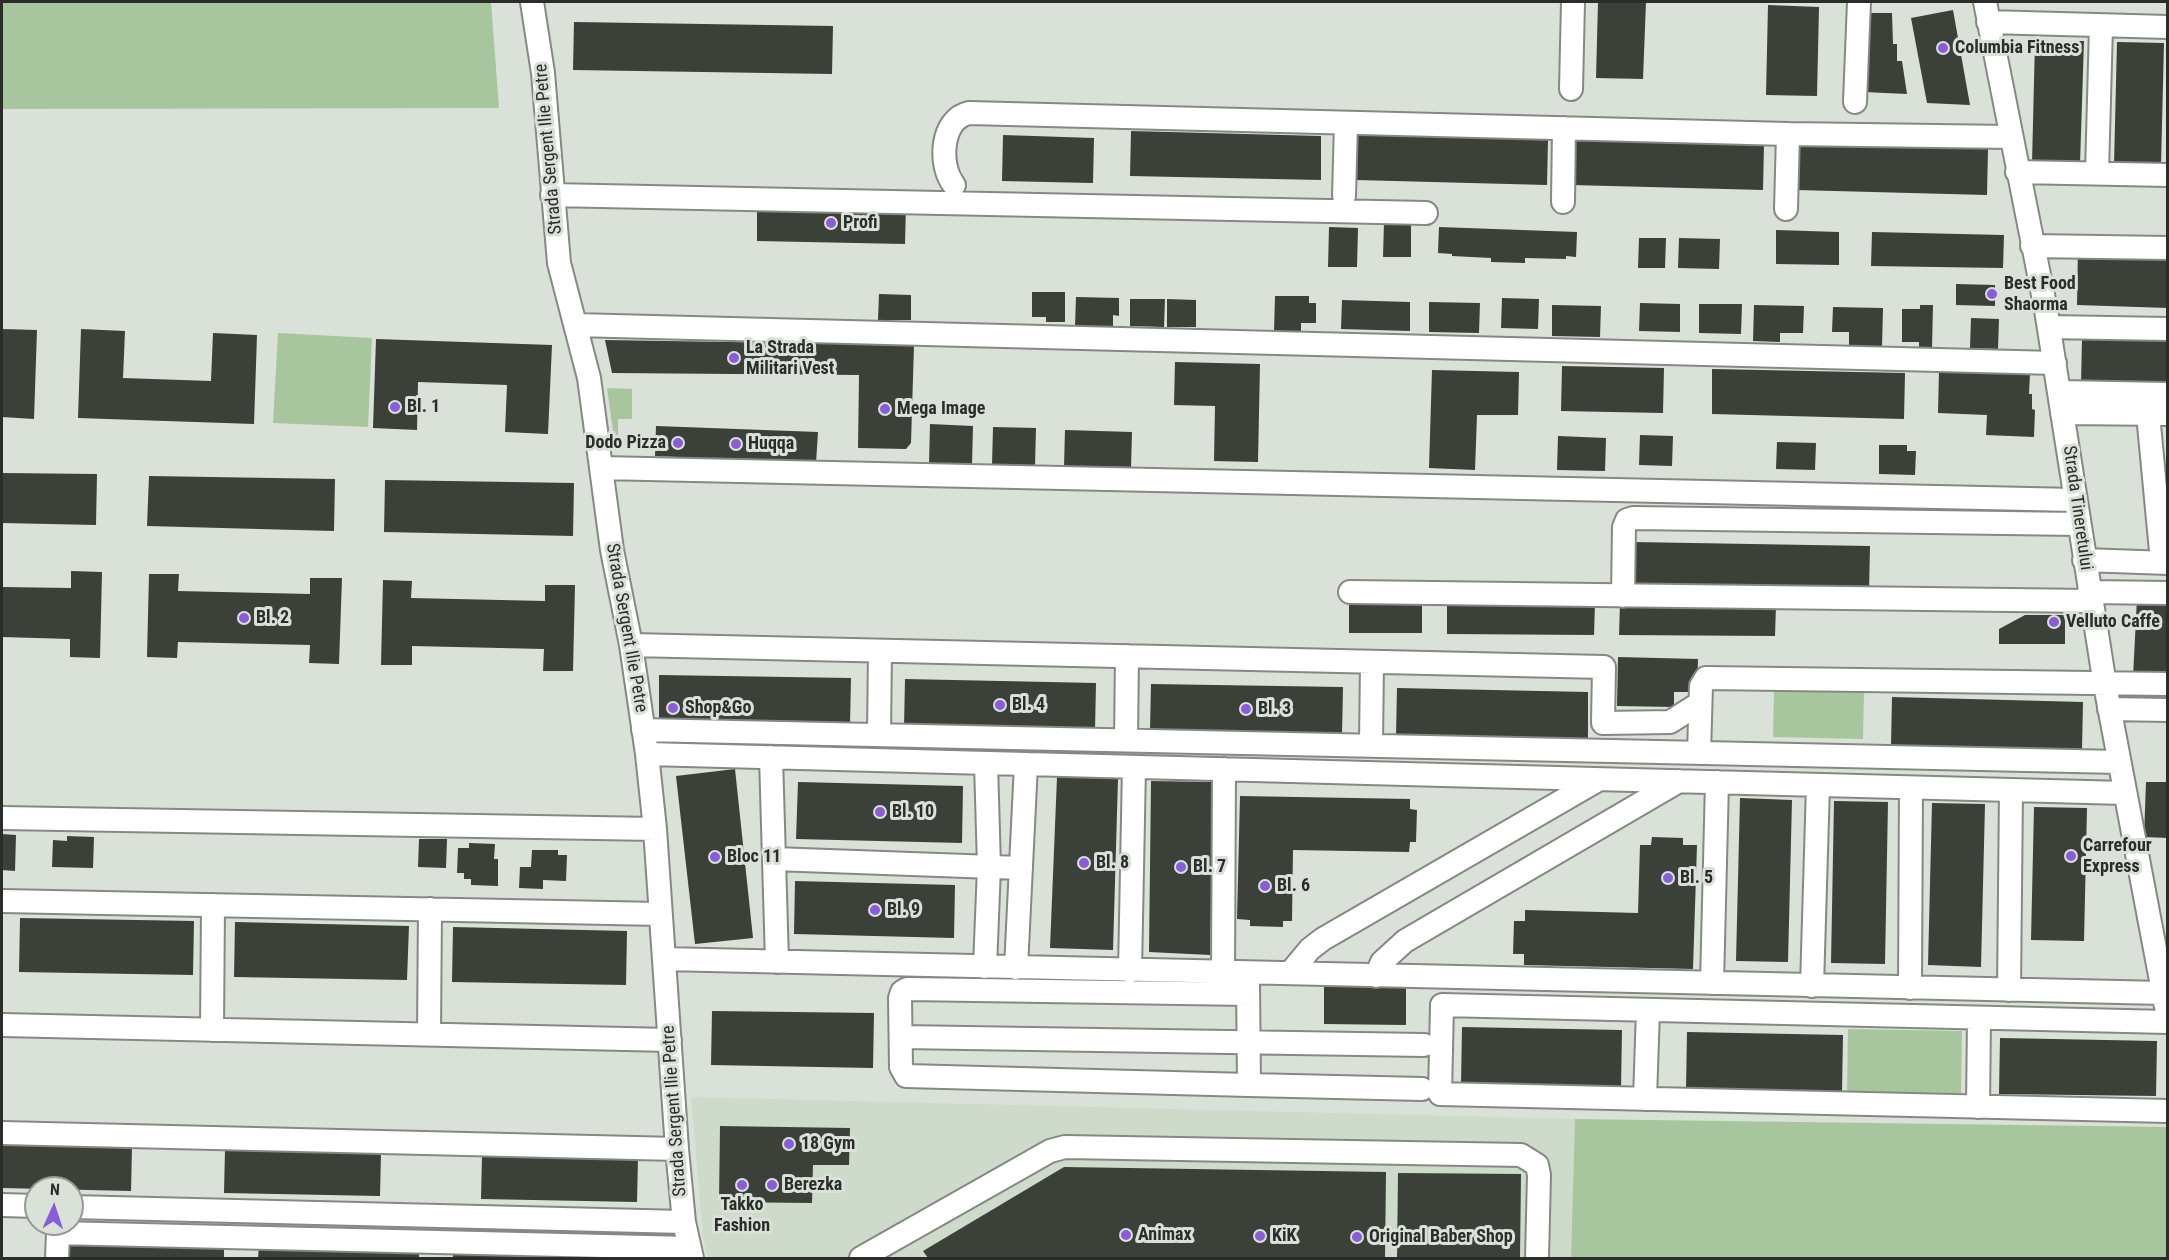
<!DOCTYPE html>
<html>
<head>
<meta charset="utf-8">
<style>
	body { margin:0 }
	#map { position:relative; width:2169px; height:1260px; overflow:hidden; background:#dae1d8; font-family:"Roboto Condensed",sans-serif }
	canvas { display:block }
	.frame { position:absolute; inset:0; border:3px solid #2b2d2a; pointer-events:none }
	.north { position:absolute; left:24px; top:1176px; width:60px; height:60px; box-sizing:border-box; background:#dae1d8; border:2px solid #949992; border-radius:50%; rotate:3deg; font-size:16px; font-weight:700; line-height:24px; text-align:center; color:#2b2d2a }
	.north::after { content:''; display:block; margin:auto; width:21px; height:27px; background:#885dd7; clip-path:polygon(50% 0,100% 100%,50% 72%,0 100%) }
</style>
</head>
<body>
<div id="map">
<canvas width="2169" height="1260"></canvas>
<div class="frame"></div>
<div class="north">N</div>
</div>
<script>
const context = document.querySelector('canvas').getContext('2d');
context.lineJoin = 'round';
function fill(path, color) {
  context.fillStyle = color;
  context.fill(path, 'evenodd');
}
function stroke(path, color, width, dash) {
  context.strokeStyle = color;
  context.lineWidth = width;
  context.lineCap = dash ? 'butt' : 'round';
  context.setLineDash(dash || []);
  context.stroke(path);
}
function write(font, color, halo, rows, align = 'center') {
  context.font = font + ' "Roboto Condensed",sans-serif';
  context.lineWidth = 6;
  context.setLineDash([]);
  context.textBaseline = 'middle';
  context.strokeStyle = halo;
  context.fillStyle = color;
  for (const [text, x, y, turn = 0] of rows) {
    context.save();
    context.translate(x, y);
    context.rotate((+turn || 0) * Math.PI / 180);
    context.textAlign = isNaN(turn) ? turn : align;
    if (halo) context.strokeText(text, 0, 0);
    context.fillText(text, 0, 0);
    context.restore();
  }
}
fill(new Path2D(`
	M691,1097l884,22 -4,139h-863l-5,-22z`), '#cedaca');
fill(new Path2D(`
	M2,2h489l8,106 -497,1z
	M278,333l94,5 -4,89 -95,-4z
	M607,388l25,1v30h-14v20h14l-1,6 -16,1z
	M1774,691l90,2 -1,46 -90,-2z
	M1848,1029l114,2 -1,66 -114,-2z
	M1575,1119l592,8v131h-596z`), '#a8c69d');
fill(new Path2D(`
	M1598,2h48l-3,77 -47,-1z
	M1768,5l51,2 -2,89 -51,-1z
	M1953,10l17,95 -43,-2 -16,-85z
	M1866,13h26l1,31h4v17h5l5,33 -43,-2z
	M574,22l259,4 -1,48 -259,-4z
	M2035,41h49l-4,123 -48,-1z
	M2117,42l47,1 -3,122h-47z
	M1131,131l190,5v44l-191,-4z
	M1003,135l91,3 -1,45 -91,-2z
	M1357,135l191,5 -1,45 -191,-5z
	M1573,140l191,4 -1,46 -191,-5z
	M1797,145l191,4 -1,46 -191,-5z
	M757,203l149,2 -1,39 -148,-3z
	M1384,222l27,1v34h-28z
	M1329,227l29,1 -1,39h-29z
	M1439,227l138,5 -1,25 -10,-1v3l-41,-1v5l-34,-1v-4l-39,-2v-2l-14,-1z
	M1776,230l63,2v33l-63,-1z
	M1872,232l132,3 -1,33 -132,-2z
	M1639,238h27l-1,30h-27z
	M1679,238l41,1 -1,30 -41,-1z
	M2078,248l90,3v57l-91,-3z
	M1956,284l39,1v21l-39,-1z
	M1032,292h33v30h-19v-5h-14z
	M879,294l32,1v25h-33z
	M1275,296h34v7h7v20h-15v10l-27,-1z
	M1076,297l43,1v18l-6,-1v13l-38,-1z
	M1502,298l37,1 -1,30 -37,-1z
	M1130,299h35l-1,28 -34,-1z
	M1167,299l29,1v27h-29z
	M1342,300l68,2v29l-69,-2z
	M1429,302l51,1 -1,30 -50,-1z
	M1640,303l40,1v28l-41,-1z
	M1699,304h43l-1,30 -42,-1z
	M1552,305l49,1 -1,31 -48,-1z
	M1754,305l50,1 -1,27h-23v9l-27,-1z
	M1920,305h13l-1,43 -13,-1v-5h-17v-33h18z
	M1833,307l50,1 -1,40 -33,-1v-15h-17z
	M1971,318l28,1 -1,30 -28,-1z
	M2,329l35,1 -3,89 -32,-2z
	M81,329l44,2 -2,47 88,3 2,-48 44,2 -3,89 -176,-6z
	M2082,338l86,1v47l-87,-1z
	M376,339l176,6 -4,89 -43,-2 2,-47 -89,-3 -1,48 -44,-2z
	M605,340l309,5 -3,98 -5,6 -48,-1 1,-73 -247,-2z
	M1175,362l85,2 -2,98 -44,-1 1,-55 -41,-1z
	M1562,366l102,2 -1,45 -102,-2z
	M1712,369l193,4 -1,46 -192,-5z
	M1432,370l87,2 -1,43h-41l-2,55 -46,-2z
	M1939,371l91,3 -1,20h3v15l3,1 -1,27 -48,-2 1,-20 -49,-2z
	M930,424l43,2 -1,39 -43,-1z
	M656,426l162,6 -2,31 -161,-7z
	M993,427l43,1 -1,38 -43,-1z
	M1065,430l67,2 -1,35 -67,-1z
	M1640,435l33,1 -1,30 -33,-1z
	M1558,436l48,2 -1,33 -48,-1z
	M1777,442l39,1 -1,27 -39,-1z
	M1879,445h28v6h9l-1,24 -36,-1z
	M2,473l95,1 -1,51 -94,-2z
	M149,476l186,3 -1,52 -187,-5z
	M385,480l189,3 -1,53 -189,-4z
	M1632,542l238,4 -1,46 -238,-4z
	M71,571l31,1 -2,86 -30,-1v-18l-68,-2v-50l69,1z
	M149,574h30l-1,17 132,3v-16h32l-3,86 -30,-1 1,-18 -132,-3 -1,16 -30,-1z
	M383,580l29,1 -1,17 134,3v-16h30l-2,86h-30l1,-22 -132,-3v19h-31z
	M2137,598l31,1v80l-35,-2z
	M1349,599l73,1v33h-73z
	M1447,601l148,2 -1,32 -147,-1z
	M1620,603l156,2 -1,31 -156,-1z
	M2025,615h40v29h-66v-15z
	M1618,657l80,2 -1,33h-23v15l-57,-1z
	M659,675l192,3 -1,47 -191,-3z
	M905,679l191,4 -1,47 -191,-3z
	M1151,684l192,3 -1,48 -192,-4z
	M1397,688l191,4v47l-192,-3z
	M1892,697l191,5 -1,47 -191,-4z
	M735,769l18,169 -58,6 -19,-168z
	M1057,777l61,2 -5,171 -63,-2z
	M1151,781l62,1 -3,173 -61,-3z
	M798,782l165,4 -1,57 -166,-4z
	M2146,782h22v56l-24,-1z
	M1240,796l170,3v10l7,1 -1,32h-6l-1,10 -116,-2 -1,71h-9v6l-33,-1v-6l-13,-1z
	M1740,798l52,2 -4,162 -52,-1z
	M1834,801l54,1 -3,162 -54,-1z
	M1932,803l53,1 -4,163 -53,-2z
	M2034,807l53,1 -3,133 -53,-1z
	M2,834l14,1 -1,36 -13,-1z
	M67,836l27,1 -1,31 -41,-1 1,-27 14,1z
	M1652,837l31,1v7h14l-4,124 -169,-4v-11h-11l1,-33h11v-11l113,3 2,-68h11z
	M419,839h28l-1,29 -28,-1z
	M469,843l26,1 -1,15h4v27l-27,-1v-6h-7v-6h-7l1,-25h11z
	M532,850h26v5h9l-1,26 -23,-1v9l-24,-1 1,-21h11z
	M795,881l160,4 -1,53 -160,-4z
	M20,918l174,3 -1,54 -174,-3z
	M235,922l174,4 -2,54 -173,-3z
	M453,927l174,4 -1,54 -174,-3z
	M1324,984l82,1v40l-82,-1z
	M712,1011l162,2 -1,55 -162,-3z
	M1462,1027l160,3 -1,58 -160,-4z
	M1687,1032l156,3 -1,56 -156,-2z
	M2000,1038l157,3 -1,55 -157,-2z
	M720,1126l130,2 -1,37h-36l-1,38 -93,-1z
	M2,1144l130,3 -1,44 -129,-3z
	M225,1149l156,4 -1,43 -156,-3z
	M482,1155l156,3 -1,44 -156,-3z
	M1064,1167l322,5 -1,86h-457l-5,-7z
	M1398,1173l123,1 -1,84h-123z
	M64,1241l160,3v14h-160z
	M259,1245l160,3v10h-161z
	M453,1249l161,3v6h-161z`), '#3b4039');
const minor = new Path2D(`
	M532,2l11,71 16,190 30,115 23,172 19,95 16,109 8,75 22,320 7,73 8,36
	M1985,2l61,308 59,375 61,322
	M1988,22l180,5
	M1571,89l2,-87
	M1855,102l4,-100
	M2017,172l151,3
	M2097,173l4,-147
	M954,185c-16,-20 -13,-66 15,-72l819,21 222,3
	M552,195l874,18
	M1344,196l2,-73
	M1563,202l1,-74
	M1786,209l2,-75
	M2032,246l136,2
	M575,325l1480,38
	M2049,327l119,2
	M2060,392l108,2
	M2062,413l106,1
	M2148,414l14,148
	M601,468l1474,32
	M2084,560l84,3
	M1350,592l741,9
	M2089,592l79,1
	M1623,596l1,-69 3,-7 6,-2 446,6
	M631,645l973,22 -1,56 67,-1 30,-19
	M2109,709l59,1
	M643,730l1476,32
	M879,735l1,-84
	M1126,740l1,-84
	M1371,745l1,-83
	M1699,753l2,-67 5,-8 462,6
	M647,754l1478,39
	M771,757l6,205
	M2,818l653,11
	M774,859l247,9
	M2,901l658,13
	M664,959l1499,34
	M985,967l4,-100 -3,-104
	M1016,968l10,-204
	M1130,971l4,-204
	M1290,973l20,-24 13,-10 275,-159
	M1223,974l1,-205
	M1376,976l6,-14 23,-21 274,-160
	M1248,981l1,104 173,4
	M1712,983l5,-201
	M1812,986l6,-201
	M1910,988l1,-200
	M2009,990l2,-200
	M1248,994l-341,-5 -5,3 -2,6 1,69 5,9 343,9
	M2168,1022l-726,-17 -2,89 728,17
	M2,1025l668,15
	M212,1030l1,-125
	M429,1034l1,-125
	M901,1037l523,8
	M1645,1099l3,-89
	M1978,1107l1,-89
	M2,1133l675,16
	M2,1205l34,1
	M72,1207l612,15
	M57,1258l1,-25 631,15
	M861,1258l189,-107 15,-4 456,8 16,10 2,10 -2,83`);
stroke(minor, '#848a82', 26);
stroke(minor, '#fff', 22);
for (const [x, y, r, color] of [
	[1943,48,6,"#885dd7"],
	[831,223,6,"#885dd7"],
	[1992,294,6,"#885dd7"],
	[734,358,6,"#885dd7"],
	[395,407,6,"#885dd7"],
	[885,409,6,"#885dd7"],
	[678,443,6,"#885dd7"],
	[736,444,6,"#885dd7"],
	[244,618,6,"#885dd7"],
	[2054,622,6,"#885dd7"],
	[1000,705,6,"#885dd7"],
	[673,708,6,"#885dd7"],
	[1246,709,6,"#885dd7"],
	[880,812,6,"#885dd7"],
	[2071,856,6,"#885dd7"],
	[715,857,6,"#885dd7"],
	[1084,863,6,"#885dd7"],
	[1181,867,6,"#885dd7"],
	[1668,878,6,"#885dd7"],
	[1265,886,6,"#885dd7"],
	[875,910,6,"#885dd7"],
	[789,1144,6,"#885dd7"],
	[742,1185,6,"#885dd7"],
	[772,1185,6,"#885dd7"],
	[1126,1235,6,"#885dd7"],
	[1260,1236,6,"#885dd7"],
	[1357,1237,6,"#885dd7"]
]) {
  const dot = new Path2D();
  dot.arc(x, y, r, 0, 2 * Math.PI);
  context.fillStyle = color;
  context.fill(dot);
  stroke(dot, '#dae1d8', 2);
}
write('bold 18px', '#2b2d2a', '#dae1d8', [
	["Columbia Fitness",1955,48],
	["Profi",843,223],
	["Best Food",2004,284],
	["Shaorma",2004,305],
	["La Strada",746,348],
	["Militari Vest",746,369],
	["Bl. 1",407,407],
	["Mega Image",897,409],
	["Dodo Pizza",666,443,"right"],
	["Huqqa",748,444],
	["Bl. 2",256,618],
	["Velluto Caffe",2066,622],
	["Bl. 4",1012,705],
	["Shop&Go",685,708],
	["Bl. 3",1258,709],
	["Bl. 10",892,812],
	["Carrefour",2083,846],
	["Express",2083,867],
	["Bloc 11",727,857],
	["Bl. 8",1096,863],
	["Bl. 7",1193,867],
	["Bl. 5",1680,878],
	["Bl. 6",1277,886],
	["Bl. 9",887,910],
	["18 Gym",801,1144],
	["Berezka",784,1185],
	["Takko",742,1205,"center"],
	["Fashion",742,1226,"center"],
	["Animax",1138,1235],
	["KiK",1272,1236],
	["Original Baber Shop",1369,1237]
], 'left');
write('18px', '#2b2d2a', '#dae1d8', [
	["Strada Sergent Ilie Petre",549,149,-95],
	["Strada Tineretului",2077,508,82],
	["Strada Sergent Ilie Petre",626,628,80],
	["Strada Sergent Ilie Petre",675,1111,-94]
]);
</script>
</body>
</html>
